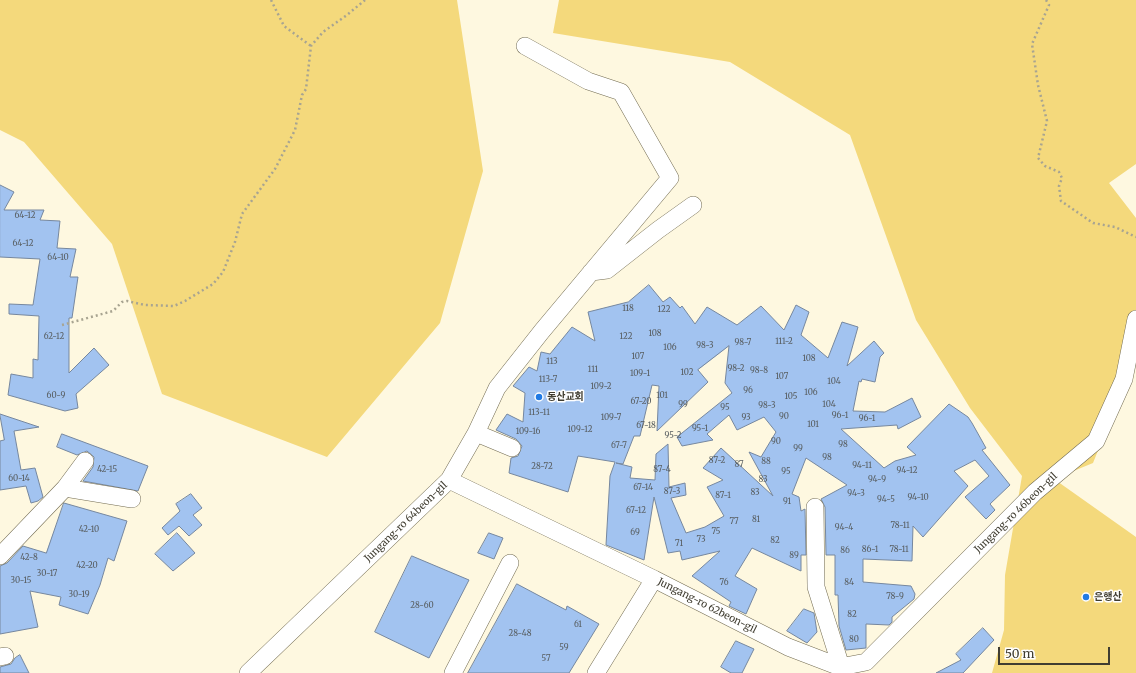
<!DOCTYPE html>
<html>
<head>
<meta charset="utf-8">
<style>
	body { margin:0 }
	#map { position:relative; width:1136px; height:673px; overflow:hidden; background:#fef8e0; font-family:Merriweather,serif }
	canvas { display:block }
	.scale { position:absolute; left:998px; top:647px; width:112px; height:18px; box-sizing:border-box; border:2px solid #403d31; border-top:0; padding-left:5px; font-size:12px; line-height:14px; white-space:nowrap; color:#403d31; -webkit-text-stroke:3px #fff; paint-order:stroke }
</style>
</head>
<body>
<div id="map">
<canvas width="1136" height="673"></canvas>
<div class="scale">50 m</div>
</div>
<script>
const context = document.querySelector('canvas').getContext('2d');
context.lineJoin = 'round';
function fill(path, color) {
  context.fillStyle = color;
  context.fill(path, 'evenodd');
}
function stroke(path, color, width, dash) {
  context.strokeStyle = color;
  context.lineWidth = width;
  context.lineCap = dash ? 'butt' : 'round';
  context.setLineDash(dash || []);
  context.stroke(path);
}
function write(font, color, halo, rows, align = 'center') {
  context.font = font + ' Merriweather,"Noto Sans KR",serif';
  context.lineWidth = 3;
  context.setLineDash([]);
  context.textBaseline = 'middle';
  context.strokeStyle = halo;
  context.fillStyle = color;
  for (const [text, x, y, turn = 0] of rows) {
    context.save();
    context.translate(x, y);
    context.rotate((+turn || 0) * Math.PI / 180);
    context.textAlign = isNaN(turn) ? turn : align;
    if (halo) context.strokeText(text, 0, 0);
    context.fillText(text, 0, 0);
    context.restore();
  }
}
fill(new Path2D(`
	M0,0h457l26,171 -43,152 -113,134 -165,-63 -50,-150 -88,-102 -24,-12z
	M559,0h577v164l-27,19 27,35v138l-43,107 -39,16 82,58v136h-144l12,-43 1,-55 17,-99 -52,-68 -54,-88 -66,-185 -120,-73 -177,-29z`), '#f4d97c');
const building = new Path2D(`
	M0,185l14,7 -10,18h40l-4,10 20,1 -3,27 19,1 -6,28h8l-6,41h-3v55l25,-25 15,17 -33,29 2,14 -13,3 -57,-16 3,-21 22,4v-19l5,1 1,-44 -30,-2v-10l24,1 7,-46 -40,-2z
	M649,285l14,17 7,-5 10,11 2,-2 13,18 12,-17 30,18 24,-19 23,24 12,-25 13,7 -8,23 27,23 14,-36 16,5 -11,39 27,-25 10,12 -4,4 -5,25 -13,-3 -1,3 -2,-1 -6,30 32,1 27,-14 9,19 -23,12 -1,-4 -56,4 43,39 11,-7 21,-6 -9,-8 42,-43 19,13 4,6 14,25 -4,2 28,35 -20,19 5,6 -9,9 -21,-22 24,-21 -14,-16 -21,11 14,15 -45,51 -10,-11 -1,35 -49,-2v23l48,4 4,8 -1,5 -22,18v5l-3,3 -23,-1v24l-20,2 -7,-24 -1,-31h-3v-40h-9l-1,-48 -4,-8 26,-14 -41,-27 -14,36 7,3 2,14 4,-2 1,46h-5v16l-49,-23 -17,28 22,13 -11,25 -17,-8 2,-4 -39,-26 28,-25 -38,9 -2,-9 -12,2 -14,-56 -10,63 -38,-15 4,-69 5,-14 -37,-6 -10,36 -59,-19 2,-15 7,-2 4,-10 -6,-7 -20,-9 11,-16 16,8 2,-29 -12,-7 16,-19 8,4 4,-19 9,2 22,-27 23,14 -7,-29 40,-10zM729,346l-4,37 7,10 -55,44 5,9 31,-6 -6,-6 22,-19 8,15 27,-13 12,15 -15,25 -12,-5 24,44 -52,-48 -18,20 20,12 -16,7 17,29 -19,11 -19,6 -15,-35 15,-3 -1,-12 -16,4 -1,-43 -12,10 -1,26 -25,-2 2,-11 -16,-4 7,1 11,-28h6l12,-51 7,1 -2,45 51,-49 -10,-12z
	M0,414l39,13 -25,4 7,39 14,-2 8,29 -5,4 -7,2 -5,-17 -26,4v-49l4,-1z
	M62,434l86,32 -10,25 -55,-10 10,-14 1,-10 -7,-6 -10,4 -20,-8z
	M191,494l11,14 -9,7 9,10 -13,11 -10,-10 -11,9 -6,-7 18,-17 -4,-7z
	M64,503l63,18 -13,40 -6,-3 -8,27 -12,29 -29,-9 2,-8 -31,-6 8,36 -38,7v-68l7,-3 16,-17 23,7z
	M177,533l18,20 -22,18 -18,-17z
	M489,533l14,5 -9,21 -16,-6z
	M412,556l57,24 -40,78 -54,-26z
	M517,584l49,26 1,-4 32,18 -30,49h-101z
	M804,609l10,4 3,19 -10,11 -20,-12z
	M983,628l11,12 -31,33h-27l25,-13 -5,-6z
	M736,641l18,8 -12,24h-11l-10,-6z
	M20,655l9,18h-29v-6l11,-3 4,-6z`);
fill(building, '#a2c3f0');
stroke(building, '#76879e', 1);
const street = new Path2D(`
	M591,272l16,-2 51,-40 35,-25
	M476,433l36,15
	M449,480l205,99
	M65,488l20,-27
	M815,507l1,80 27,86
	M0,556l65,-68 67,11
	M0,657l5,-1
	M248,673l201,-193 27,-47 21,-45 45,-57 128,-153 -49,-86 -33,-11 -63,-35
	M453,673l57,-110
	M596,673l58,-94 134,68 52,20 26,-5 169,-170 61,-51 28,-62 12,-60`);
stroke(street, '#736c52', 18);
stroke(new Path2D(`
	M271,0l13,26 27,20
	M1046,0l3,5 -17,39 6,41 9,36 -9,37 7,8 14,6 3,6 -3,8 2,15 32,22 22,4 21,10
	M62,325l51,-14 9,-9 5,-1 18,4 29,1 11,-5 28,-17 10,-12 12,-30 7,-28 33,-45 20,-39 7,-35 4,-6 5,-43 12,-14 24,-17 18,-15`), '#a8a491', 2.5, [2, 3]);
stroke(street, '#fff', 17);
for (const [x, y, r, color] of [
	[539,397,4,"#207ae4"],
	[1086,597,4,"#207ae4"]
]) {
  const dot = new Path2D();
  dot.arc(x, y, r, 0, 2 * Math.PI);
  context.fillStyle = color;
  context.fill(dot);
  stroke(dot, '#fff', 1.5);
}
write('8px', '#585e61', null, [
	["64-12",25,216],
	["64-12",23,244],
	["64-10",58,258],
	["118",628,309],
	["122",664,310],
	["108",655,334],
	["62-12",54,337],
	["122",626,337],
	["111-2",784,342],
	["98-7",743,343],
	["98-3",705,346],
	["106",670,348],
	["107",638,357],
	["108",809,359],
	["113",552,362],
	["98-2",736,369],
	["111",593,370],
	["98-8",759,371],
	["102",687,373],
	["109-1",640,374],
	["107",782,377],
	["113-7",548,380],
	["104",834,382],
	["109-2",601,387],
	["96",748,391],
	["106",811,393],
	["60-9",56,396],
	["101",662,396],
	["105",791,397],
	["67-20",641,402],
	["99",683,405],
	["104",829,405],
	["98-3",767,406],
	["95",725,408],
	["113-11",539,413],
	["96-1",840,416],
	["90",784,417],
	["109-7",611,418],
	["93",746,418],
	["96-1",867,419],
	["101",813,425],
	["67-18",646,426],
	["95-1",700,429],
	["109-12",580,430],
	["109-16",528,432],
	["95-2",673,436],
	["90",776,442],
	["98",843,445],
	["67-7",619,446],
	["99",798,449],
	["98",827,458],
	["87-2",717,461],
	["88",766,462],
	["87",739,465],
	["94-11",862,466],
	["28-72",542,467],
	["42-15",107,470],
	["87-4",662,470],
	["94-12",907,471],
	["95",786,472],
	["60-14",19,479],
	["83",763,480],
	["94-9",877,480],
	["67-14",643,488],
	["87-3",672,492],
	["83",755,493],
	["94-3",856,494],
	["87-1",723,496],
	["94-10",918,498],
	["94-5",886,500],
	["91",787,502],
	["67-12",636,511],
	["81",756,520],
	["77",734,522],
	["78-11",900,526],
	["94-4",844,528],
	["42-10",89,530],
	["75",716,532],
	["69",635,533],
	["73",701,540],
	["82",775,541],
	["71",679,544],
	["86-1",870,550],
	["78-11",899,550],
	["86",845,551],
	["89",794,556],
	["42-8",29,558],
	["42-20",87,566],
	["30-17",47,574],
	["30-15",21,581],
	["76",724,583],
	["84",849,583],
	["30-19",79,595],
	["78-9",895,597],
	["28-60",422,606],
	["82",852,615],
	["61",578,625],
	["28-48",520,634],
	["80",854,640],
	["59",564,648],
	["57",546,659]
]);
write('bold 10px', '#403d31', '#fff', [
	["동산교회",547,397],
	["은행산",1094,597]
], 'left');
write('10px', '#403d31', '#fff', [
	["Jungang-ro 46beon-gil",1016,513,-44],
	["Jungang-ro 64beon-gil",406,522,-44],
	["Jungang-ro 62beon-gil",707,606,27]
]);
</script>
</body>
</html>
